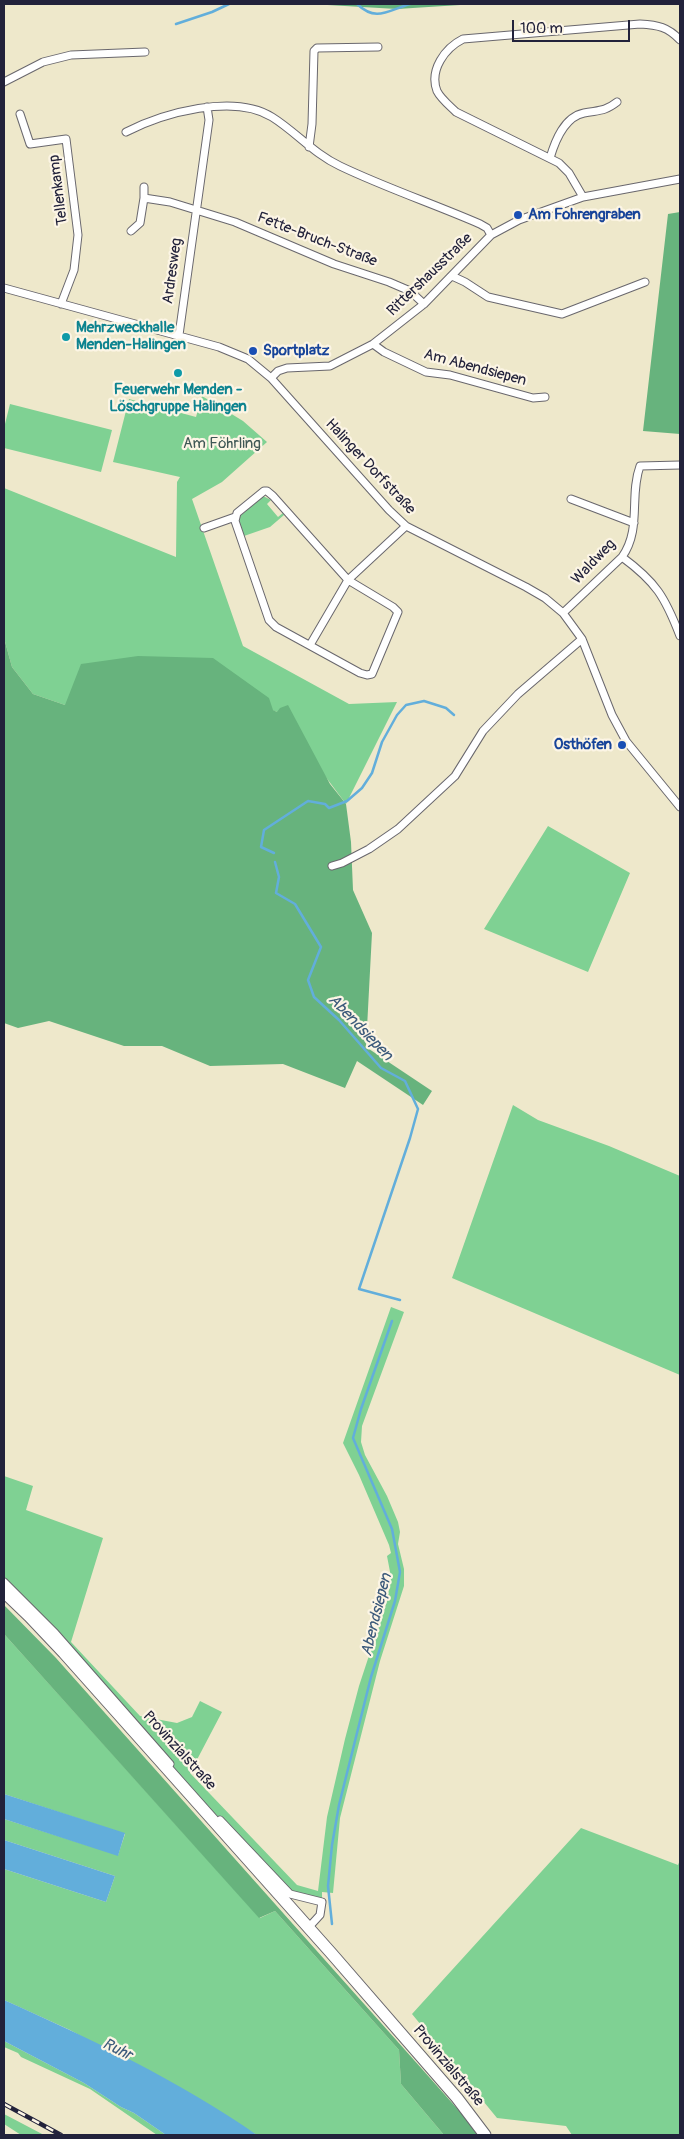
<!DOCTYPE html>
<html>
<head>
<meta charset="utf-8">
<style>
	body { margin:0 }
	#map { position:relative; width:684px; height:2139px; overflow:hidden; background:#eee8cb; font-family:Pangolin,sans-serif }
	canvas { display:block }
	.frame { position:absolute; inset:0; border:5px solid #22223b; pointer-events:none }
	.scale { position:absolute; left:512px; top:20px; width:118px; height:22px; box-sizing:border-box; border:2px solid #22223b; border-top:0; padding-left:6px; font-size:15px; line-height:18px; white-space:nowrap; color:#22223b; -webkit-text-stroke:4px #fcf5e5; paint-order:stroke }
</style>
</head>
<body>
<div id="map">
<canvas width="684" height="2139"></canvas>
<div class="frame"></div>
<div class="scale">100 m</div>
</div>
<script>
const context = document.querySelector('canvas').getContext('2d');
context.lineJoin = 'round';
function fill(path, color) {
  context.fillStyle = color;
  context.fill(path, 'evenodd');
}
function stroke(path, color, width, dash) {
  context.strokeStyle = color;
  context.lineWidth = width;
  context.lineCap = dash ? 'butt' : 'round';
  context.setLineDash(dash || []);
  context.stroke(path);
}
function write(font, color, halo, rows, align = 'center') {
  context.font = font + ' Pangolin,sans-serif';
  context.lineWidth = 4.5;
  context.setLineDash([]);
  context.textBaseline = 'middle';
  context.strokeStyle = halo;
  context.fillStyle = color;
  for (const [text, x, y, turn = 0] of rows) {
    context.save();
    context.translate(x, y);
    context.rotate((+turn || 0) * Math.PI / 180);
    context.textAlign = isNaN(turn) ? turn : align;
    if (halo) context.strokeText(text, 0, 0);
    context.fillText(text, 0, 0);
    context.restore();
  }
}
fill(new Path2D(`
	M202,396l41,25 24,21 -45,40 -30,17 51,147 106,58 48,-2 -51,102 -69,-92 -5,-2 -207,-5 -32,-11 -21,-27 -8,-29v-150l172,69 1,-75 3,-5 -67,-15 16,-63 67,18z
	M10,404l102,26 -11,42 -97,-24v-20z
	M263,496l8,4 -4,4 11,13 5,-4 1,2 -14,12 -26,9 -5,-14 1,-6z
	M548,826l82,47 -42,99 -104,-43z
	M513,1105l25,15 71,26 71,30v199l-228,-97z
	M391,1307l13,5 -42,114 -1,16 4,13 22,41 11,26 2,10 -2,12 6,25v17l-24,75 -40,157 -7,75 -11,-1v10l-32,-8 -75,-80 -211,-232v-106l29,10 -7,24 77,28 -32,104 69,74 37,7 15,-6 8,-16 22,11 -32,61 107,112 21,6 9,-74 18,-78 14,-53 28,-85 4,-24 -4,-21 4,-3 -2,-8 -30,-70 -16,-32z
	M4,1634l256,284 15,-7 124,139 2,34 43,51h-187l-187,-105 -66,-30v-131l102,33 9,-26 -111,-36v-21l114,36 7,-21 -121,-40z
	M581,1828l97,37 2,-5v275h-108l-6,-9 -69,-8 -85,-104z
	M4,2041l80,42 37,24 13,6 32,22h-9l-67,-46 -69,-32 -3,-4 -14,-6z
	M4,2114l40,21h-23l-17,-11z`), '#7fd193');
fill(new Path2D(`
	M310,4h166l-79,5z
	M680,212v222l-37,-3 25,-217z
	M4,638l8,29 21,27 32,11 16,-41 57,-8 75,2 56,40 4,12 4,2 3,-4 8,-3 42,79 16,20 5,38 2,48 19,43 -6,114 66,44 -9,14 -66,-44 -12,27 -62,-24 -73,2 -48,-20h-38l-75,-25 -31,7 -14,-5z
	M4,1605l52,53 366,411 47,53 9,13h-34l-43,-51 -2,-34 -124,-139 -16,7 -255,-284z`), '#67b37d');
fill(new Path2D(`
	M4,1794l121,39 -7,23 -114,-37z
	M4,1840l111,36 -9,26 -102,-33z
	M4,2000c87,39 174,80 253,135h-91l-32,-22 -13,-6 -37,-24 -80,-42z`), '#62aedb');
stroke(new Path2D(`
	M357,4c19,18 30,7 53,0
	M176,24l36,-12 17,-8
	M274,853l-13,-6 3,-17 44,-29 17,3 4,4 18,-7 15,-13 10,-15 10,-31 15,-27 9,-10 18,-4 22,7 8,7
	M275,862l4,15 -3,16 19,11 26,43 -13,33 6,17 25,23 42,48 24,13 13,28 -8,29 -51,151 41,11
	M332,1924l-4,-38 4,-41 7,-40 32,-128 24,-76 5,-29 -8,-43 -39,-91 8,-29 31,-88`), '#62aedb', 2.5);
const street = new Path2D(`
	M4,82l39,-20 28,-7 74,-3
	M20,114l10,30 36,-5 12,96 -4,35 -13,34
	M126,132c37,-19 108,-39 146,-15 24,15 42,37 68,49 46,22 94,38 140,58l7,4 4,7
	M309,147l3,-23 2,-73 3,-3 61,-1
	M550,158c5,-17 14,-41 34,-45 15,-3 20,-1 33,-11
	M144,187v11l26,4 65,20 99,42 55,18 21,9 14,13
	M583,197l-14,-24 -10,-10 -103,-51c-6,-6 -15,-13 -19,-21 -8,-21 8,-43 26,-52l177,-15c18,1 28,3 40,16
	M131,231l9,-8 4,-25
	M452,276l13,6 23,15 74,17 83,-32
	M4,288l215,59 29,12 23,19 118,132 17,16 120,61 19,11 18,15 19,26 30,76 14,26 54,66
	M179,335l30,-215 -2,-13
	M373,344l11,8 42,20 24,3 83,23 12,-1
	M271,378l7,-7 9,-3 43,-2 43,-22 51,-40 67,-69 28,-15 64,-23 97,-18
	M264,491h3l6,5 75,84 45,27 5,5 -26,62 -5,1 -7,-2 -84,-46 -7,-7 -34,-99 2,-8z
	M571,499l63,24
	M204,528l31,-11
	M622,557c34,25 43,40 58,79
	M563,613l59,-56c20,-28 7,-61 18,-91l40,-1
	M310,645l38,-65 58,-54
	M332,866l10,-3 27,-14 29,-20 57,-53 28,-45 35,-37 64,-55
	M4,1582l51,51 115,131
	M220,1820l70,74 32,8 -2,13 -11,12`);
const primary = new Path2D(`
	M4,1592l25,24 35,37 268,301 125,144 28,37`);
stroke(street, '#69676d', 9);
stroke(primary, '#69676d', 13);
stroke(street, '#fff', 7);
stroke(primary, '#fff', 11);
const rail = new Path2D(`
	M4,2104l57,31`);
stroke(rail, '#22223b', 4.5);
stroke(rail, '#fcf5e5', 2.5, [8]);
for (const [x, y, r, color] of [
	[518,215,5,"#1a4fb4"],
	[66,337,5,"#0f9aa8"],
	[253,351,5,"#1a4fb4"],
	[178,373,5,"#0f9aa8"],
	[622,745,5,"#1a4fb4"]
]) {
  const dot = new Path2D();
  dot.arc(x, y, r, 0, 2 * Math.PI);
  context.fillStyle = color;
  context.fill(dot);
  stroke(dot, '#fcf5e5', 2);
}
write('15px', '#22223b', '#fcf5e5', [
	["Tellenkamp",59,190,-97],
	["Fette-Bruch-Straße",317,240,21],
	["Ardresweg",173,271,-82],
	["Rittershausstraße",430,275,-44],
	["Am Abendsiepen",475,368,15],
	["Halinger Dorfstraße",370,467,47],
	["Waldweg",594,562,-46],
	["Provinzialstraße",179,1751,48],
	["Provinzialstraße",448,2066,50]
]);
write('bold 15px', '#164399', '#fcf5e5', [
	["Am Fohrengraben",528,215],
	["Sportplatz",263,351],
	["Osthöfen",612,745,"right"]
], 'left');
write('bold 15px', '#0d838f', '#fcf5e5', [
	["Mehrzweckhalle",76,328],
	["Menden-Halingen",76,345],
	["Feuerwehr Menden -",178,390,"center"],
	["Löschgruppe Halingen",178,407,"center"]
], 'left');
write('15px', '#3e5755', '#fcf5e5', [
	["Am Föhrling",222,444]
]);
write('italic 16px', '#3c5a7b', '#fcf5e5', [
	["Abendsiepen",360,1028,46],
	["Abendsiepen",377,1615,-76],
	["Ruhr",117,2050,26]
]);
</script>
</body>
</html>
